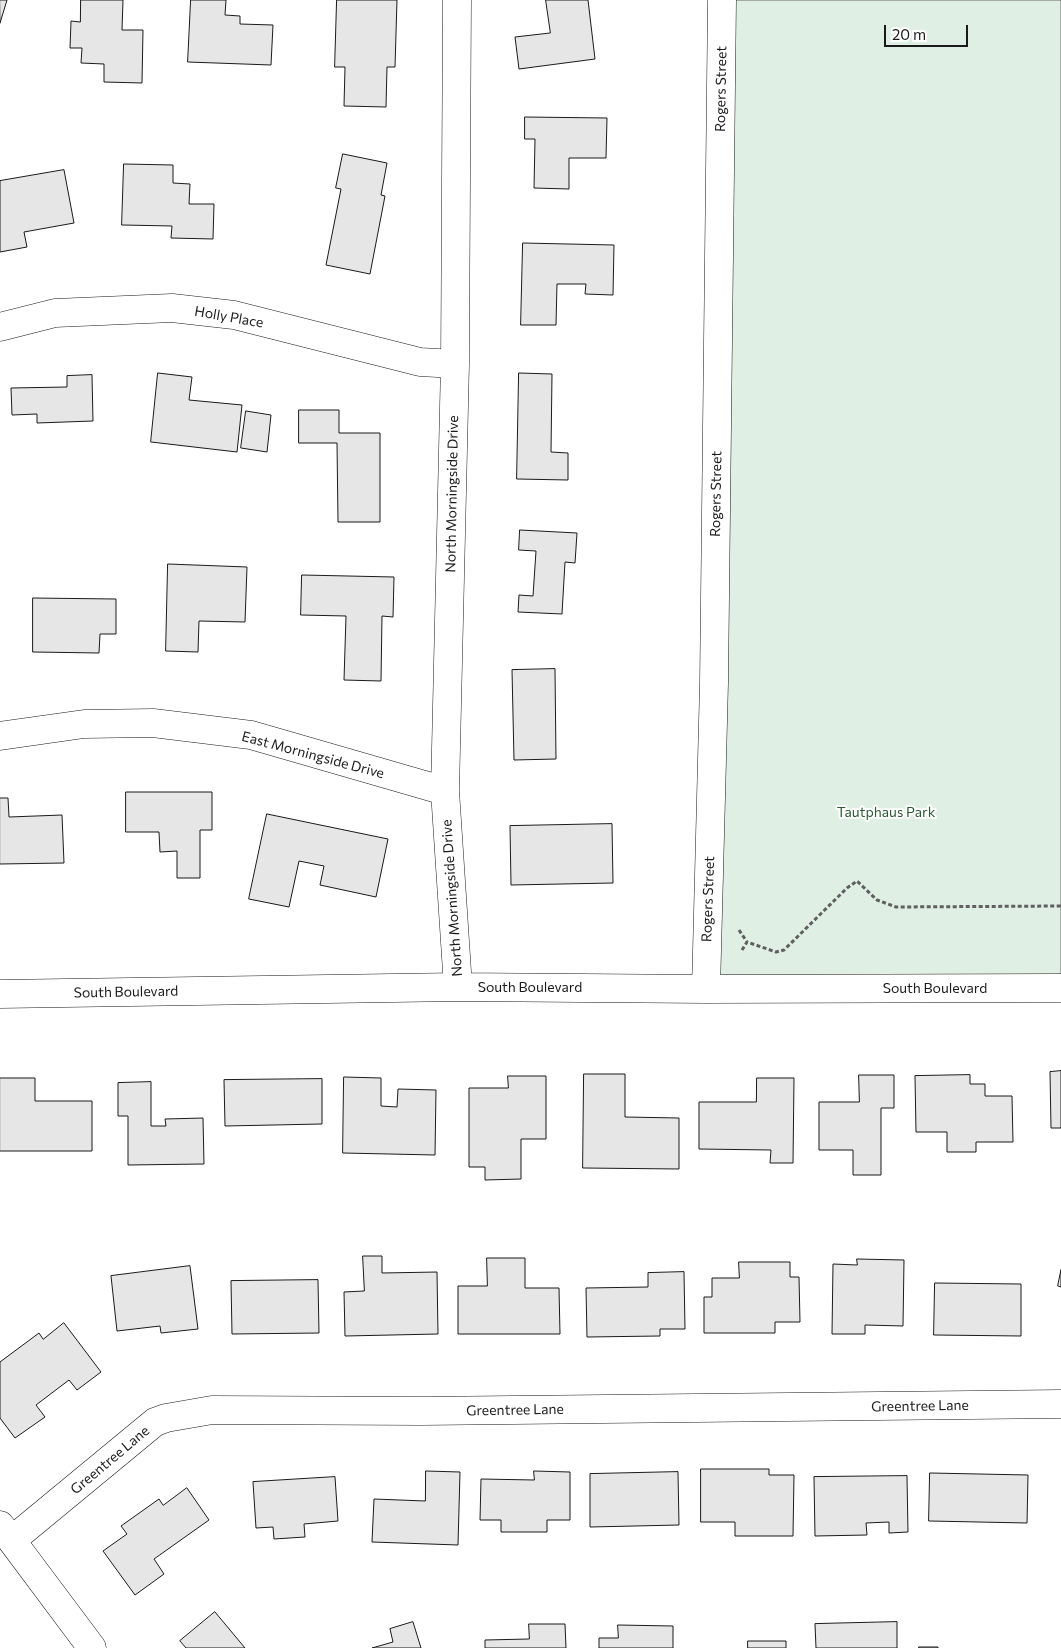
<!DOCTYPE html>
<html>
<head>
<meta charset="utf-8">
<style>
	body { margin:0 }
	#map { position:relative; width:1061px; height:1648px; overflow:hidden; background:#fff; font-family:Commissioner,sans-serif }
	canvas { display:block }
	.scale { position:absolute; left:884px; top:25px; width:84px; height:22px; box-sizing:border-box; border:2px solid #1a1a1a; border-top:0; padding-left:6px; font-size:15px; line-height:18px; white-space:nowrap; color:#1a1a1a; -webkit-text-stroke:4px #fff; paint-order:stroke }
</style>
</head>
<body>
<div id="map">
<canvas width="1061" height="1648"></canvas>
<div class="scale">20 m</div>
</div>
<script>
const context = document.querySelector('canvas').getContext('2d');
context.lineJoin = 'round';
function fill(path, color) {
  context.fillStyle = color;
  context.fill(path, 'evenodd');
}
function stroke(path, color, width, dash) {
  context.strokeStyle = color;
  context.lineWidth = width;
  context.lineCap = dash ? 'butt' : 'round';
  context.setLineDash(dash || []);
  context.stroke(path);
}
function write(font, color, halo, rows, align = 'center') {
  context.font = font + ' Commissioner,sans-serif';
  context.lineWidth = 4;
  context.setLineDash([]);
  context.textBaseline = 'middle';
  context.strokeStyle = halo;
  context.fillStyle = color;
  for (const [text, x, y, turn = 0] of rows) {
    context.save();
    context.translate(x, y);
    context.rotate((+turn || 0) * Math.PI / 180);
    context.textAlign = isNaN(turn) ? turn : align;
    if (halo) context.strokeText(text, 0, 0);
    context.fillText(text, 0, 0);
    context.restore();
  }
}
const green = new Path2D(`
	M722,0h339v988l-355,1z`);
fill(green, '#e0efe3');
stroke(green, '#6a6a6a', 1);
const building = new Path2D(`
	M0,0h7l-7,23z
	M81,0h42l-1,30h21l-1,53 -38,-1v-18l-23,-1 1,-15h-12l1,-27 9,1z
	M191,0h35l-1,15 15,1v8l33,1 -2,40 -83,-3z
	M337,0h60l-2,67h-8l-1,40 -42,-1 1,-39h-10z
	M546,0h42l7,59 -76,10 -4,-32 35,-4z
	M525,117l82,1 -1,40h-37v31l-35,-1 1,-49h-10z
	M343,154l44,9 -6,32 4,1 -15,78 -44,-9 15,-76 -5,-1z
	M124,164l49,1v18l17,1 -1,20h25l-1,35 -42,-1 1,-12 -50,-1z
	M64,170l10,53 -50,9 3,15 -27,5v-71z
	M523,243l91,2 -1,50 -28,-1 1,-10h-29l-1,41h-35z
	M158,373l34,4 -3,23 53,5 -5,47 -86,-10z
	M519,373l33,1 -1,78 17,1v27l-51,-1z
	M92,375l1,46 -56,2v-9l-25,1 -1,-27 56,-1v-11z
	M299,410h40v23h41v89h-42l-1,-79h-38z
	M246,411l25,4 -4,37 -26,-4z
	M520,530l57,3 -2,30 -10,-1 -3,52 -44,-2 1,-17 14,1 3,-45 -17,-1z
	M168,564l79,3 -2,55 -46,-1 -1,31 -32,-1z
	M302,575l92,2 -1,40 -11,-1 -1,65 -37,-1 2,-64 -45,-1z
	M33,598l83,1v35h-16l-1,19 -66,-1z
	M555,669l1,90 -42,1 -2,-90z
	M126,792h86v38h-12v48h-23v-27l-17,1 -1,-20h-33z
	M0,798h8l1,19 53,-2 2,48 -64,1z
	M267,814l121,25 -12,58 -56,-12 4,-19 -25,-5 -10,46 -40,-8z
	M612,824l1,59 -102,2 -1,-59z
	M1061,1071v57h-10l-1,-56z
	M584,1074h41v43l54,1v51l-96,-1z
	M859,1075h35v33h-13v67h-28v-25h-34v-48h40z
	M970,1075v9h15v12h27l1,46h-37v10h-29v-20h-31l-1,-56z
	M508,1076h38v63h-25v40l-36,1v-13h-16v-79h39z
	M344,1077l37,1v28l16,1 1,-18 38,1 -1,65 -92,-2z
	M0,1078h35v23h57v50h-92z
	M757,1078h37l-1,85h-23l1,-13 -72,-1v-47h57z
	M322,1079v45l-97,2 -1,-46z
	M151,1082v44h15l-1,-7 38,-1 1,46 -76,1v-49h-10v-33z
	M363,1256h19v17l55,-1 1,62 -93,2 -1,-44 20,-1z
	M487,1258h38v30h34l1,46h-102v-48h29z
	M857,1259l47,1 -1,66 -38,-1v9h-33l1,-70 24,1z
	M739,1262h51v15h9l1,45h-25v11h-71v-36h8v-19h27z
	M190,1266l8,63 -37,4 -1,-7 -43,5 -6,-55z
	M1061,1270v17l-3,-1z
	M684,1272l1,57h-25v7l-73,1 -1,-49 62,-1v-14z
	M318,1280l1,53 -87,1 -1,-53z
	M935,1283l86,1v52l-87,-1z
	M64,1323l37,49 -24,18 -8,-10 -33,25 9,12 -30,21 -15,-20v-56l39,-29 4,6z
	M701,1469h68v6h25l-1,61h-58v-14h-34z
	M426,1471l34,1 -2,73 -86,-3 2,-43 51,2z
	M534,1471l36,1v48h-23v12h-46v-12h-21l1,-41 53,1z
	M678,1472l1,53 -89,2v-53z
	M930,1473l98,2 -1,48 -98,-2z
	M907,1476l1,56 -19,1v-11l-23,1 1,12 -52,1 -1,-59z
	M335,1477l3,44 -34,3 1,13 -31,2 -1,-12 -17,1 -3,-46z
	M187,1488l22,32 -55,39 10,15 -29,21 -32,-44 24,-17 -6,-8 38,-27 4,6z
	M215,1612l30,36h-59l-6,-7z
	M413,1622l8,26h-49l21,-6 -3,-13z
	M897,1622v26h-81l-1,-24z
	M529,1624h36l1,24h-81v-8l44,-1z
	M618,1625l55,1v22h-74v-10h19z
	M748,1641h38v7h-38z
	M919,1647h19v1h-19z`);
fill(building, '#e6e6e6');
stroke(building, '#1a1a1a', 1);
const minor = new Path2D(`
	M457,0l-2,364 -10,427 13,196
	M0,327l55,-14 117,-5 62,7 186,47 35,2
	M0,736l84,-12 69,-1 98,12 194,56
	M706,989l8,-306 8,-683
	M0,994l458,-7 248,2 355,-1
	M0,1525l92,123
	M12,1540l143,-118 11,-4 46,-8 210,1 639,-7`);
stroke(minor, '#1a1a1a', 29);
stroke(new Path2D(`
	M739,930l8,12
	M742,950l5,-8 29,10 8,-2 63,-62 10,-7 20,19 19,7 165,-1`), '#5f5f5f', 3, [4, 2.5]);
stroke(minor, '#fff', 28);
write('14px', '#1a1a1a', '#fff', [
	["Rogers Street",721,89,-89],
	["Holly Place",229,317,10],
	["North Morningside Drive",452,494,-89],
	["Rogers Street",716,494,-89],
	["East Morningside Drive",313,755,15],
	["North Morningside Drive",452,898,-94],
	["Rogers Street",708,899,-88],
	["South Boulevard",530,987],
	["South Boulevard",935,988],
	["South Boulevard",126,992,-1],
	["Greentree Lane",920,1406,-1],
	["Greentree Lane",515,1410,-1],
	["Greentree Lane",110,1460,-40]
]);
write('14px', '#2b5a34', '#fff', [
	["Tautphaus Park",886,812]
]);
</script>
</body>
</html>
